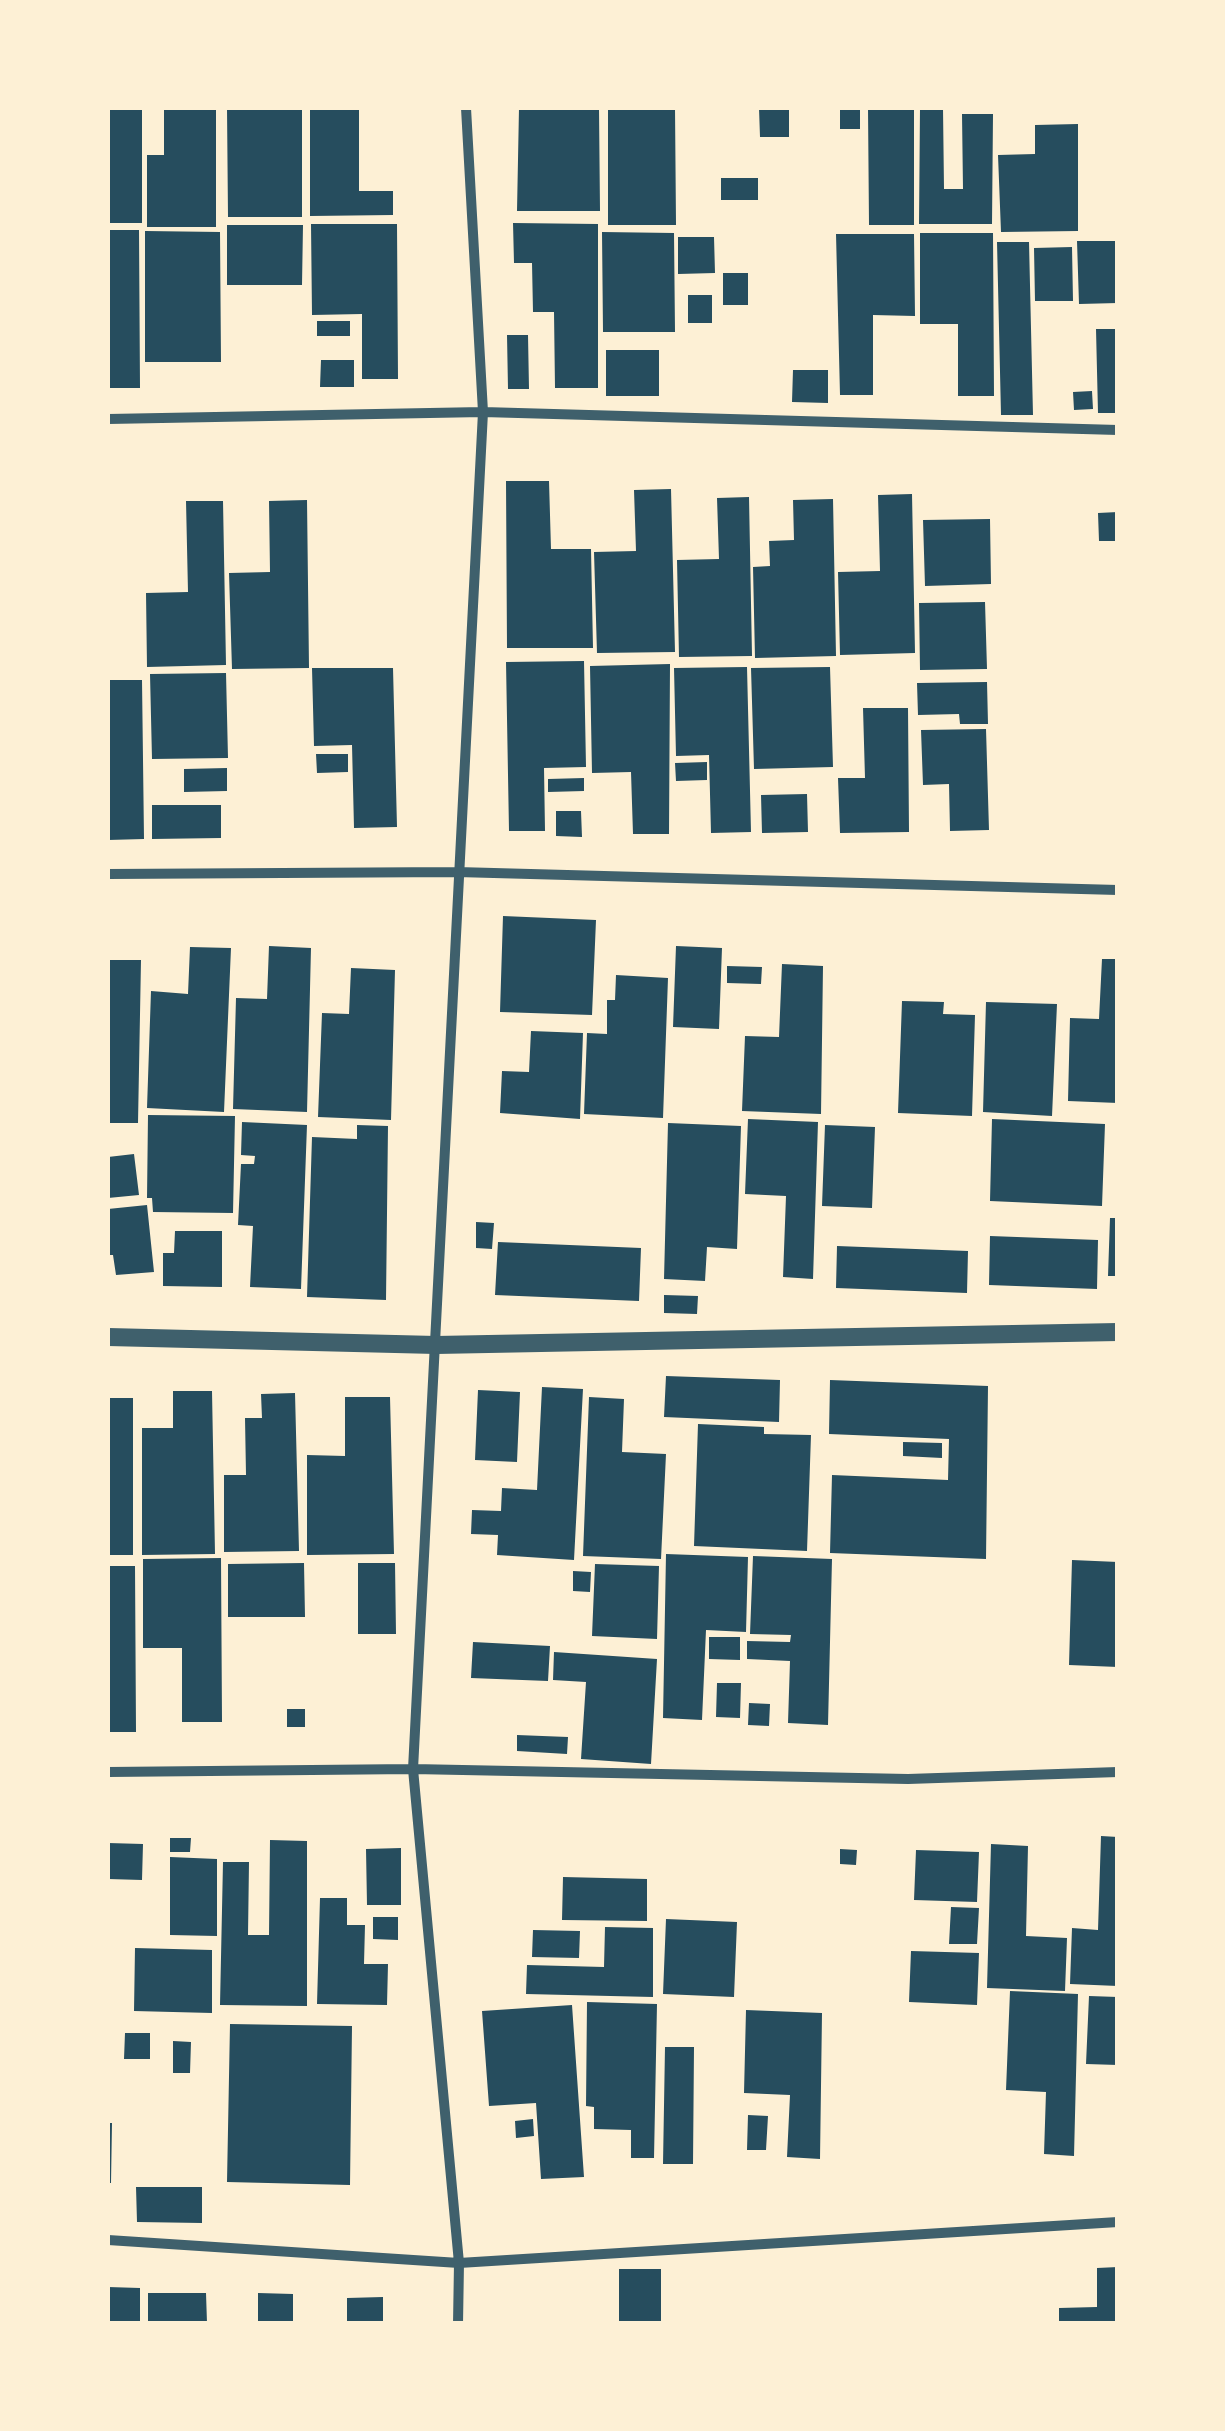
<!DOCTYPE html>
<html>
<head>
<meta charset="utf-8">
<style>
	body { margin:0 }
	#map { position:relative; width:1225px; height:2431px; overflow:hidden; background:#fdf0d5; font-family:Cabin,sans-serif }
	canvas { display:block }
	.frame { position:absolute; inset:0; border:110px solid #fdf0d5; pointer-events:none }
</style>
</head>
<body>
<div id="map">
<canvas width="1225" height="2431"></canvas>
<div class="frame"></div>
</div>
<script>
const context = document.querySelector('canvas').getContext('2d');
context.lineJoin = 'round';
function fill(path, color) {
  context.fillStyle = color;
  context.fill(path, 'evenodd');
}
function stroke(path, color, width, dash) {
  context.strokeStyle = color;
  context.lineWidth = width;
  context.lineCap = dash ? 'butt' : 'round';
  context.setLineDash(dash || []);
  context.stroke(path);
}
fill(new Path2D(`
	M108,108h34v115h-34z
	M164,108h52v119h-69v-72h17z
	M227,108h75v109h-74z
	M310,108h49v83h34v24l-83,1z
	M519,108h80l1,103h-83z
	M608,108h67l1,117h-68z
	M759,108h30v29h-29z
	M840,108h20v21h-20z
	M868,108h46v117h-45z
	M920,108h23l1,81h19l-1,-75h31l-1,110h-73z
	M1078,124v107l-77,1 -3,-77 37,-1v-29z
	M721,178h37v22h-37z
	M513,223l85,1v164h-43l-1,-76h-21l-1,-49h-18z
	M311,224h86l1,155h-36v-65l-50,1z
	M227,225h76l-1,60h-75z
	M108,230h31l1,158h-32z
	M145,231l75,1 1,130h-76z
	M602,232l72,1 1,99h-72z
	M920,233h73l1,163h-36v-72h-38z
	M836,234h78l1,82 -42,-1v80h-33z
	M678,237h36l1,36 -37,1z
	M1077,241h41v62l-39,1z
	M997,242h32l4,173h-32z
	M1072,247l1,54h-38l-1,-53z
	M723,273h25v32h-25z
	M688,295h24v28h-24z
	M317,321h33v15h-33z
	M1096,329h22v84h-20z
	M507,335h21l1,54h-21z
	M606,350h53v46h-53z
	M321,360h33v27h-34z
	M793,370h35v33l-36,-1z
	M1092,391l1,18 -19,1 -1,-18z
	M506,481h43l2,68h40l2,99h-86z
	M671,489l4,163 -78,1 -3,-101 42,-1 -2,-61z
	M912,494l3,159 -75,2 -2,-83 42,-1 -2,-76z
	M749,497l3,159 -73,1 -2,-97 42,-1 -2,-61z
	M833,499l3,157 -81,2 -2,-91 17,-1 -1,-25 25,-1 -1,-40z
	M307,500l2,168 -77,1 -3,-96 41,-1 -1,-71z
	M186,501h37l3,164 -79,2 -1,-74 42,-1z
	M1118,512v29h-19l-1,-28z
	M990,519l1,65 -66,2 -2,-66z
	M985,602l2,67 -67,1 -1,-67z
	M584,661l2,106 -42,1 1,63h-36l-3,-169z
	M670,664l-1,170h-36l-2,-62 -39,1 -2,-107z
	M747,667l4,165 -40,1 -2,-78 -33,1 -2,-88z
	M830,667l3,100 -79,2 -3,-101z
	M312,668h81l4,159 -43,1 -2,-83 -38,1z
	M226,673l2,85 -76,1 -2,-85z
	M108,680h34l2,159 -36,1z
	M987,682l1,42h-28l-1,-10 -41,1 -1,-32z
	M863,708h45l1,124 -69,1 -2,-55h27z
	M986,729l3,101 -39,1 -1,-47 -26,1 -2,-55z
	M316,754h32v18l-31,1z
	M707,762v18l-31,1 -1,-18z
	M227,768v23l-43,1v-23z
	M584,778v13l-36,1v-13z
	M807,794l1,38 -46,1 -1,-38z
	M152,805h69v33l-69,1z
	M556,811h25l1,26 -26,-1z
	M503,916l93,4 -4,95 -92,-3z
	M269,946l42,2 -4,164 -74,-3 3,-111 31,1z
	M676,946l46,2 -3,81 -46,-2z
	M190,947l41,1 -7,164 -77,-4 4,-117 37,3z
	M1102,959h16v144l-50,-2 2,-83 29,1z
	M108,960h33l-3,163h-30z
	M782,964l41,2 -2,148 -79,-3 3,-75 34,1z
	M727,966l35,1 -1,17 -34,-1z
	M351,968l44,2 -4,150 -73,-3 4,-104 27,1z
	M616,975l52,3 -5,140 -79,-4 3,-81 20,1v-34h8z
	M902,1001l42,1 -1,12 32,1 -3,101 -74,-3z
	M986,1002l71,2 -5,112 -69,-4z
	M531,1031l52,2 -3,86 -80,-6 2,-42 27,1z
	M148,1115l87,1 -2,97 -80,-1 -1,-14h-5z
	M748,1119l70,3 -5,157 -30,-2 3,-81 -41,-2z
	M992,1119l113,5 -3,82 -112,-5z
	M242,1122l65,3 -6,164 -51,-2 3,-61 -15,-1 3,-61h13l1,-8 -14,-1z
	M668,1123l73,3 -4,123 -30,-2 -2,34 -41,-2z
	M357,1125l31,1 -2,174 -79,-3 5,-160 45,2z
	M825,1125l50,2 -3,81 -50,-2z
	M134,1154l5,41 -31,3v-41z
	M147,1205l7,67 -38,3 -3,-20h-5v-46z
	M1110,1218h8v58h-10z
	M476,1222l18,1 -2,26 -16,-1z
	M175,1231h47v56l-59,-1v-33h11z
	M990,1236l108,4 -1,49 -108,-4z
	M498,1242l143,6 -2,53 -144,-6z
	M837,1246l131,5 -1,42 -131,-5z
	M664,1295l34,1 -1,18 -33,-1z
	M666,1376l114,4 -1,42 -115,-5z
	M830,1380l158,6 -2,173 -156,-6 2,-78 116,5 1,-41 -120,-5z
	M542,1387l41,2 -9,171 -77,-5 1,-20 -27,-1 1,-24 29,1 1,-23 35,2z
	M478,1390l42,2 -3,70 -42,-2z
	M173,1391h39l3,163 -73,1v-127h31z
	M295,1393l4,158 -75,1v-77h22l-1,-57h17l-1,-24z
	M345,1397h45l4,157 -87,1v-100l38,1z
	M589,1397l35,2 -2,53 44,2 -5,105 -78,-3z
	M108,1398h25v157h-25z
	M698,1424l66,3v7l47,1 -4,116 -113,-5z
	M903,1442l39,1v15l-39,-2z
	M666,1554l82,3 -2,75 -40,-2 -4,90 -39,-2z
	M753,1556l79,3 -4,166 -40,-2 2,-62 -43,-2v-18l43,1 1,-7 -41,-1z
	M221,1558l1,164h-40v-74h-39v-89z
	M1072,1560l46,2v105l-49,-2z
	M304,1563l1,54h-77v-53z
	M358,1563h37l1,71h-38z
	M595,1564l64,2 -2,73 -65,-3z
	M108,1566h27l1,166h-28z
	M573,1571l18,1 -1,20 -17,-1z
	M709,1637h31v23l-31,-1z
	M473,1642l77,4 -2,35 -77,-3z
	M554,1652l103,7 -6,105 -70,-5 5,-77 -33,-2z
	M717,1683h24l-1,35 -24,-1z
	M749,1703l21,1 -1,22 -21,-1z
	M287,1709h18v18h-18z
	M517,1735l51,2 -1,17 -50,-3z
	M1101,1836l17,1v149l-48,-2 2,-56 26,2z
	M170,1838h21l-1,14h-20z
	M270,1840l37,1v165l-87,-1 3,-143h26l-1,73h21z
	M108,1843l35,1 -1,36 -34,-1z
	M991,1844l37,2 -2,90 41,2 -2,53 -78,-3z
	M401,1848v57h-34l-1,-56z
	M840,1849l17,1 -1,15 -16,-1z
	M916,1850l63,2 -2,50 -63,-2z
	M170,1857l47,2v77l-47,-1z
	M563,1877l84,2v42l-85,-1z
	M320,1898h27v27h18l-1,39h24l-1,41 -70,-1z
	M951,1907l28,1 -2,36h-28z
	M373,1917h25v23l-25,-1z
	M666,1919l71,3 -3,75 -71,-3z
	M605,1927l48,1v69l-127,-3 1,-29 77,2z
	M533,1930l47,1 -1,27 -47,-1z
	M135,1948l77,2v63l-78,-2z
	M911,1951l68,2 -2,52 -68,-3z
	M1010,1991l68,3 -4,162 -30,-2 2,-62 -40,-2z
	M1089,1996l29,1v68l-32,-1z
	M587,2002l70,2 -3,154h-23v-28l-37,-1v-22l-8,-1z
	M572,2005l12,172 -43,2 -5,-76 -47,3 -7,-95z
	M746,2010l76,3 -2,146 -33,-2 3,-62 -46,-2z
	M230,2024l122,2 -2,159 -123,-3z
	M125,2033h25v26h-26z
	M173,2041l18,1 -1,31h-17z
	M665,2047h29l-1,117h-30z
	M748,2115l20,1 -2,34h-19z
	M533,2119l1,17 -18,2 -1,-17z
	M108,2123h4l-1,60h-3z
	M136,2187h66v36l-65,-1z
	M1118,2267v57h-59v-16l38,-1v-39z
	M619,2269h42v55h-42z
	M108,2287l32,1v36h-32z
	M148,2293h58l1,30h-59z
	M258,2293l35,1v30h-35z
	M383,2297v27h-36v-26z`), '#264d5e');
stroke(new Path2D(`
	M108,419l375,-7 635,18
	M108,874l349,-2 661,18
	M108,1772l305,-3 495,10 210,-7
	M108,2240l351,23 659,-41
	M458,2324l1,-61 -46,-494 70,-1357 -17,-304`), '#3f606c', 10);
stroke(new Path2D(`
	M108,1337l328,8 682,-13`), '#3f606c', 18);
</script>
</body>
</html>
